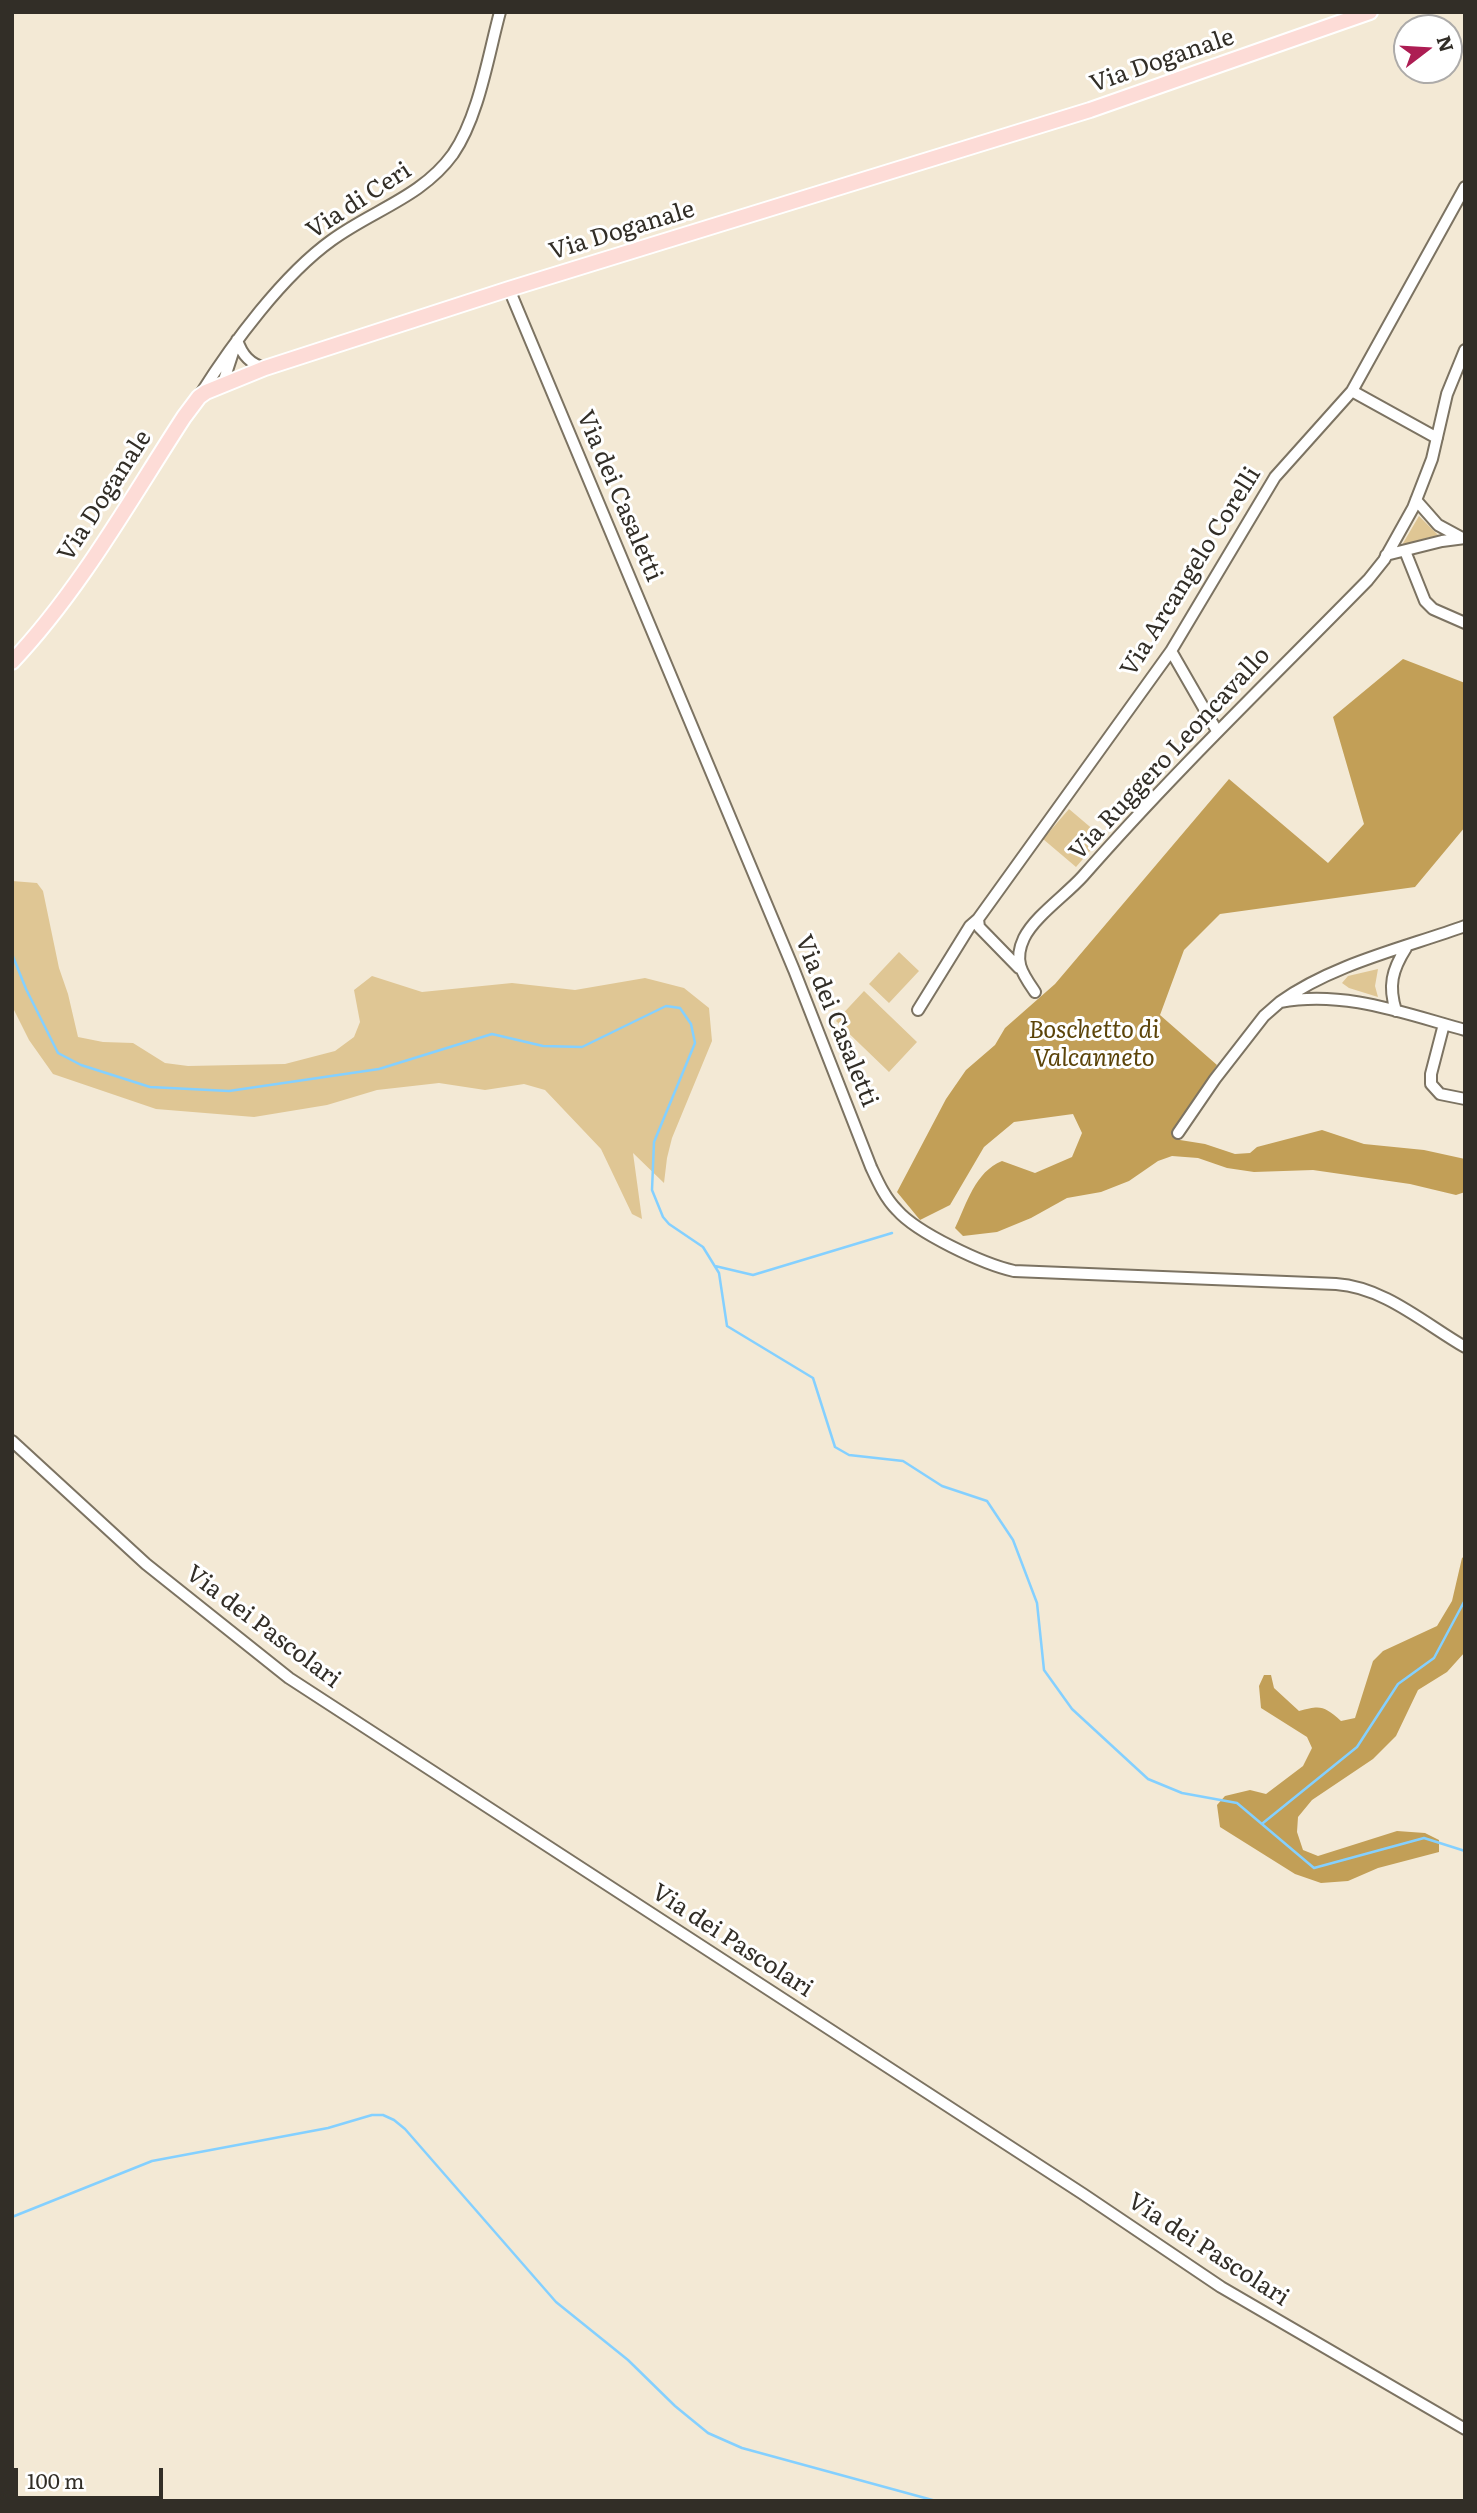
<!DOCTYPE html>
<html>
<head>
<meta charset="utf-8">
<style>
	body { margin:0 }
	#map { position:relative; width:1477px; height:2513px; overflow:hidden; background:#f3e9d5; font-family:Literata,serif }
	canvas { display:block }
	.frame { position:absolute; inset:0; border:14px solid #322e27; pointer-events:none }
	.north { position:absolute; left:1393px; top:14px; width:70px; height:70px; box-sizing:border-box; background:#fff; border:2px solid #adaba9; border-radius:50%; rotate:73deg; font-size:19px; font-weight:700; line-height:28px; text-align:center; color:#322e27 }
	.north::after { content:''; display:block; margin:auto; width:24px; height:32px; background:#ad1d53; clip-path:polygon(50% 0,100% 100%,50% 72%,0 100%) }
	.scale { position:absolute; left:14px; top:2468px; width:149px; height:32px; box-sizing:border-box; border:4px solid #322e27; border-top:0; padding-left:9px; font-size:21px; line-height:24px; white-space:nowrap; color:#322e27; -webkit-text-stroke:5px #fff; paint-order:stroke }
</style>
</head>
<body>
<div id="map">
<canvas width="1477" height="2513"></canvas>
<div class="frame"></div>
<div class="north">N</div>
<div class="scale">100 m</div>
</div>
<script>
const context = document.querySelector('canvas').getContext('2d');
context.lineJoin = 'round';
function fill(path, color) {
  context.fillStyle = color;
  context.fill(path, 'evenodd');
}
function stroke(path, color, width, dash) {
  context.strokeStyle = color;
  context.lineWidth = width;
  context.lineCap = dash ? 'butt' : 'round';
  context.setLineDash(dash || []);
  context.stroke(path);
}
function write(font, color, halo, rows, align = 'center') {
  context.font = font + ' Literata,serif';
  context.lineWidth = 6;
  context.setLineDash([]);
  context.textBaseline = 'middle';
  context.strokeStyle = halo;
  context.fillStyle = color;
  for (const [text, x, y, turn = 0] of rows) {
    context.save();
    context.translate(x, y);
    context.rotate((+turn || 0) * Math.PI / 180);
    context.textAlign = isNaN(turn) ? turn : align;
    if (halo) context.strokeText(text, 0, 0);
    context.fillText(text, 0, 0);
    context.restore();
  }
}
fill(new Path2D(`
	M1419,516l19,19 -36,10z
	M1069,809l33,28 -26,30 -33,-28z
	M12,881l25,2 6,8 16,77 9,26 10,43 25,5 30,1 32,20 23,3 97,-2 50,-13 19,-14 6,-15 -6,-32 18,-14 50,16 90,-9 63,7 70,-12 39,10 25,20 3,33 -40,97 -5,20 -3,25 -31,-30 9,66 -10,-5 -31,-65 -56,-59 -21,-6 -39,6 -46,-7 -62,7 -50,15 -73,12 -98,-8 -103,-35 -24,-34 -17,-34z
	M899,952l20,19 -30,32 -20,-19z
	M1378,969l-3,17 3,11 -29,-9 -7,-5 6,-7z
	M864,991l53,51 -28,30 -53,-51z`), '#dfc694');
fill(new Path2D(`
	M1403,659l62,24v144l-50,60 -195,27 -36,36 -24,65 57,50 -33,49 -7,23 3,3 25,4 30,10 15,-1 7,-6 65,-17 42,14 60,6 41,9v33l-9,3 -46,-11 -97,-14 -59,2 -27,-4 -29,-10 -26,-2 -14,5 -29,20 -28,11 -34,6 -36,20 -34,14 -34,4 -8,-8c12,-25 20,-56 47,-67l33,12 37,-16 10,-24 -9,-19 -59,8 -30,25 -34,58 -30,15 -23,-28 49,-93 20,-29 29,-25 10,-17 50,-44 174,-205 99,84 36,-39 -31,-107z
	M1465,1556v96l-18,20 -29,18 -22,46 -23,23 -61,41 -14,17 -1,15 6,18 15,6 79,-25 28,2 14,7v12l-61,16 -30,13 -27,2 -26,-9 -75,-47 -3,-22 8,-9 25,-6 16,4 37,-28 9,-18 -5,-11 -46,-29 -2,-22 5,-11h7l3,13 25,23c22,-6 25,-5 42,10l14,-3 18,-57 10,-10 54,-25 15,-25 10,-43z`), '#c29f57');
stroke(new Path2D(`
	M12,916v19
	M12,954l14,35 32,64 23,12 69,22 79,4 150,-22 113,-35 51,12 39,1 84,-41 14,2 11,16 4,19 -41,99 -2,48 11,27 6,7 34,23 16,26 8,53 86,52 22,69 14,8 54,6 39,25 45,15 26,39 24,63 7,67 28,39 76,70 34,14 55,10 77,65 110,-30 41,13
	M715,1266l38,9 139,-42
	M1263,1823l94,-76 41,-63 36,-26 31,-58
	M12,2217l140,-56 176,-33 44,-13h11l11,5 11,9 151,173 72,58 47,46 33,27 34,15 194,53`), '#84d0ff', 2.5);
const minor = new Path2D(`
	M509,289l285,681 77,197c7,15 14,31 26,43 20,23 86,54 117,61l322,13c48,3 89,40 129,63
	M237,340c5,15 13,24 28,28
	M223,383l12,-37
	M1352,391l85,47
	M200,395c32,-51 83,-120 132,-155 41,-30 90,-43 121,-86 26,-38 35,-98 47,-142
	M1416,500l22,25 24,13
	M1405,551l20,50 8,8 32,14
	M1386,555l56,-14 23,-3
	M1171,651l46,80
	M1465,926c-61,22 -132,38 -185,76 64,-12 123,11 185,28
	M1019,968l-40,-41 -1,-8 193,-268 104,-174 77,-86 113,-204
	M1035,992c-13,-19 -22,-31 -11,-54 11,-22 42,-43 59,-62 90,-103 189,-198 285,-296l16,-20 29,-52 19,-49 15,-65 18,-44
	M918,1010l52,-84 8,-7
	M1396,1011c-8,-25 -4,-41 10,-63
	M1444,1024l-13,50v10l9,10 25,5
	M1178,1133l37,-54 49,-63 16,-14
	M12,1441l134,123 143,114 794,516 138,93 244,142`);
const major = new Path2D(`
	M12,662c68,-72 118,-162 172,-245l15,-20 7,-5 59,-24 244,-79 581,-179 280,-98`);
stroke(minor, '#7c7362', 14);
stroke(major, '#fff', 18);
stroke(minor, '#fff', 10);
stroke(major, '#fddcd7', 14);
write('24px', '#322e27', '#fff', [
	["Via Doganale",1162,61,-19],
	["Via di Ceri",359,201,-33],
	["Via Doganale",622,231,-17],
	["Via Doganale",105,496,-57],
	["Via dei Casaletti",619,496,67],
	["Via Arcangelo Corelli",1191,572,-58],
	["Via Ruggero Leoncavallo",1170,754,-47],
	["Via dei Casaletti",836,1021,68],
	["Via dei Pascolari",263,1627,37],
	["Via dei Pascolari",732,1941,33],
	["Via dei Pascolari",1208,2250,33]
]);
write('italic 24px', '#5c4409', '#fff', [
	["Boschetto di",1094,1031],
	["Valcanneto",1094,1059]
]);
</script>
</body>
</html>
